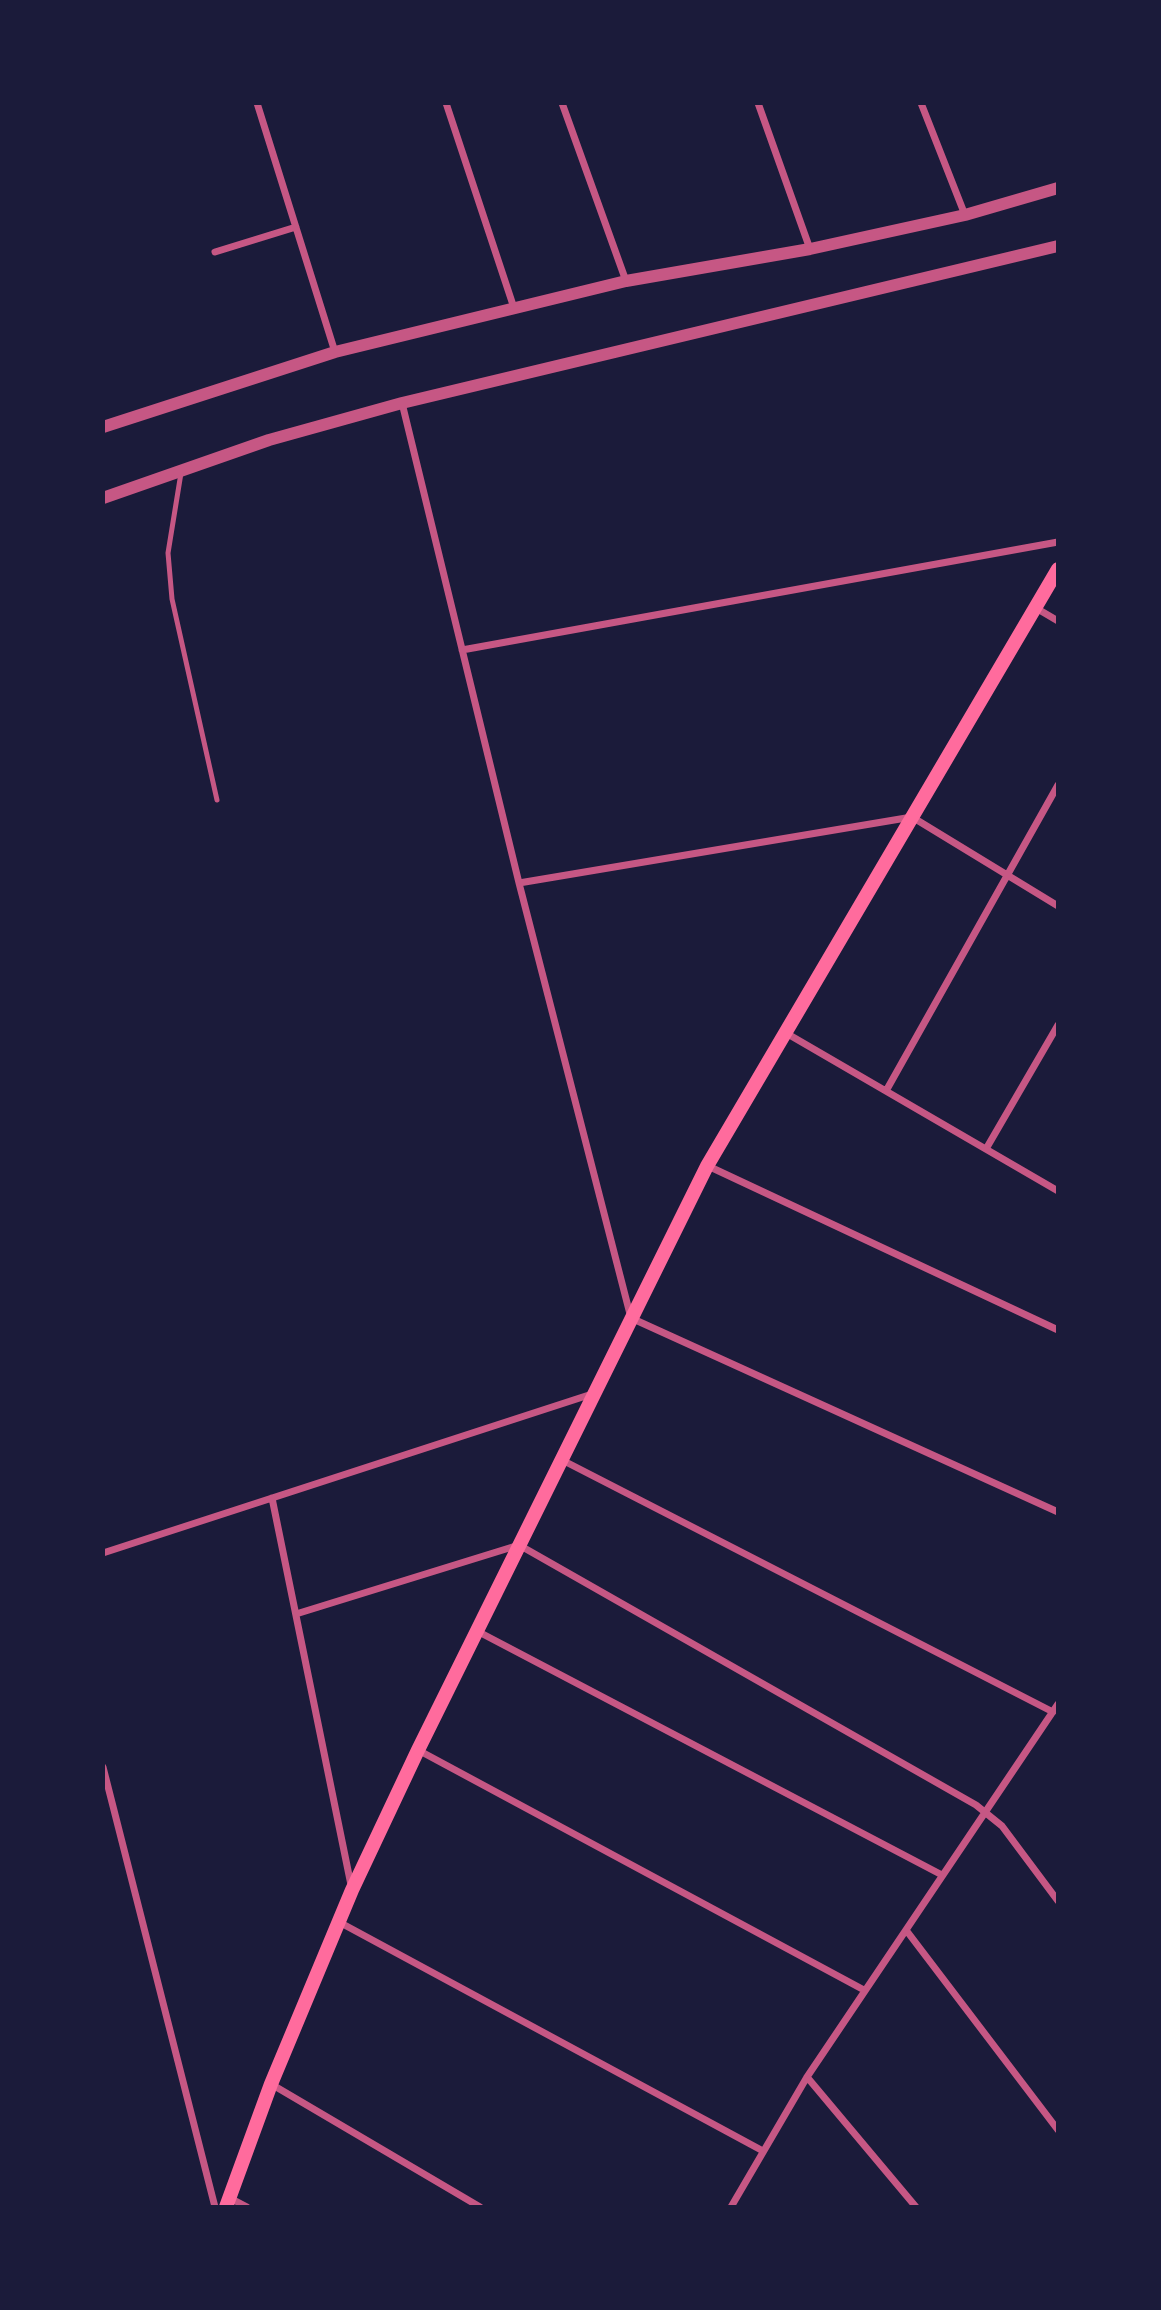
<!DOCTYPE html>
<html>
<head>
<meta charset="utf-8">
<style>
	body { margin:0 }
	#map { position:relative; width:1161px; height:2310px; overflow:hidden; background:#1b1b3a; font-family:Barlow,sans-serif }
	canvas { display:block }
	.frame { position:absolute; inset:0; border:105px solid #1b1b3a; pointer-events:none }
</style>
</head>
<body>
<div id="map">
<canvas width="1161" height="2310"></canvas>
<div class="frame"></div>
</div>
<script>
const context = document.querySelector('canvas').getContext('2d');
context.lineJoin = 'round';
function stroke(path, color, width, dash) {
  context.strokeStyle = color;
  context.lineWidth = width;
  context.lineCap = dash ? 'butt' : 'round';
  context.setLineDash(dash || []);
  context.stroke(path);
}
stroke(new Path2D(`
	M181,473l-13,80 4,46 45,201`), '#c65784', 5);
stroke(new Path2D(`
	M257,103l78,249
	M446,103l68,205
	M562,103l64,178
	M758,103l52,146
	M921,103l44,112
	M215,252l81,-25
	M402,403l117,480 112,435 427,194
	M1036,608l22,13
	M462,650l596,-108
	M519,883l393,-66 146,89
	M786,1033l272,158
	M886,1091l172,-306
	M986,1149l72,-124
	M708,1166l350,164
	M562,1460l491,252
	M272,1498l79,387
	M103,1553l489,-159
	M296,1614l223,-69 457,260 26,21 56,75
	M477,1631l465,244
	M418,1750l446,240
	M103,1767l112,440
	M339,1922l424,229
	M906,1930l152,200
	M807,2077l109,130
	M271,2084l209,123
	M228,2197l19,10
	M731,2207l76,-130 251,-373`), '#c65784', 7);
stroke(new Path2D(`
	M103,427l232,-75 291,-71 184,-32 155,-34 93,-27
	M103,498l166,-58 133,-37 656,-157`), '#c65784', 12);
stroke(new Path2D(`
	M226,2207l45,-123 81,-194 66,-140 289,-584 351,-597`), '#ff6b9d', 14);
</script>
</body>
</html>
